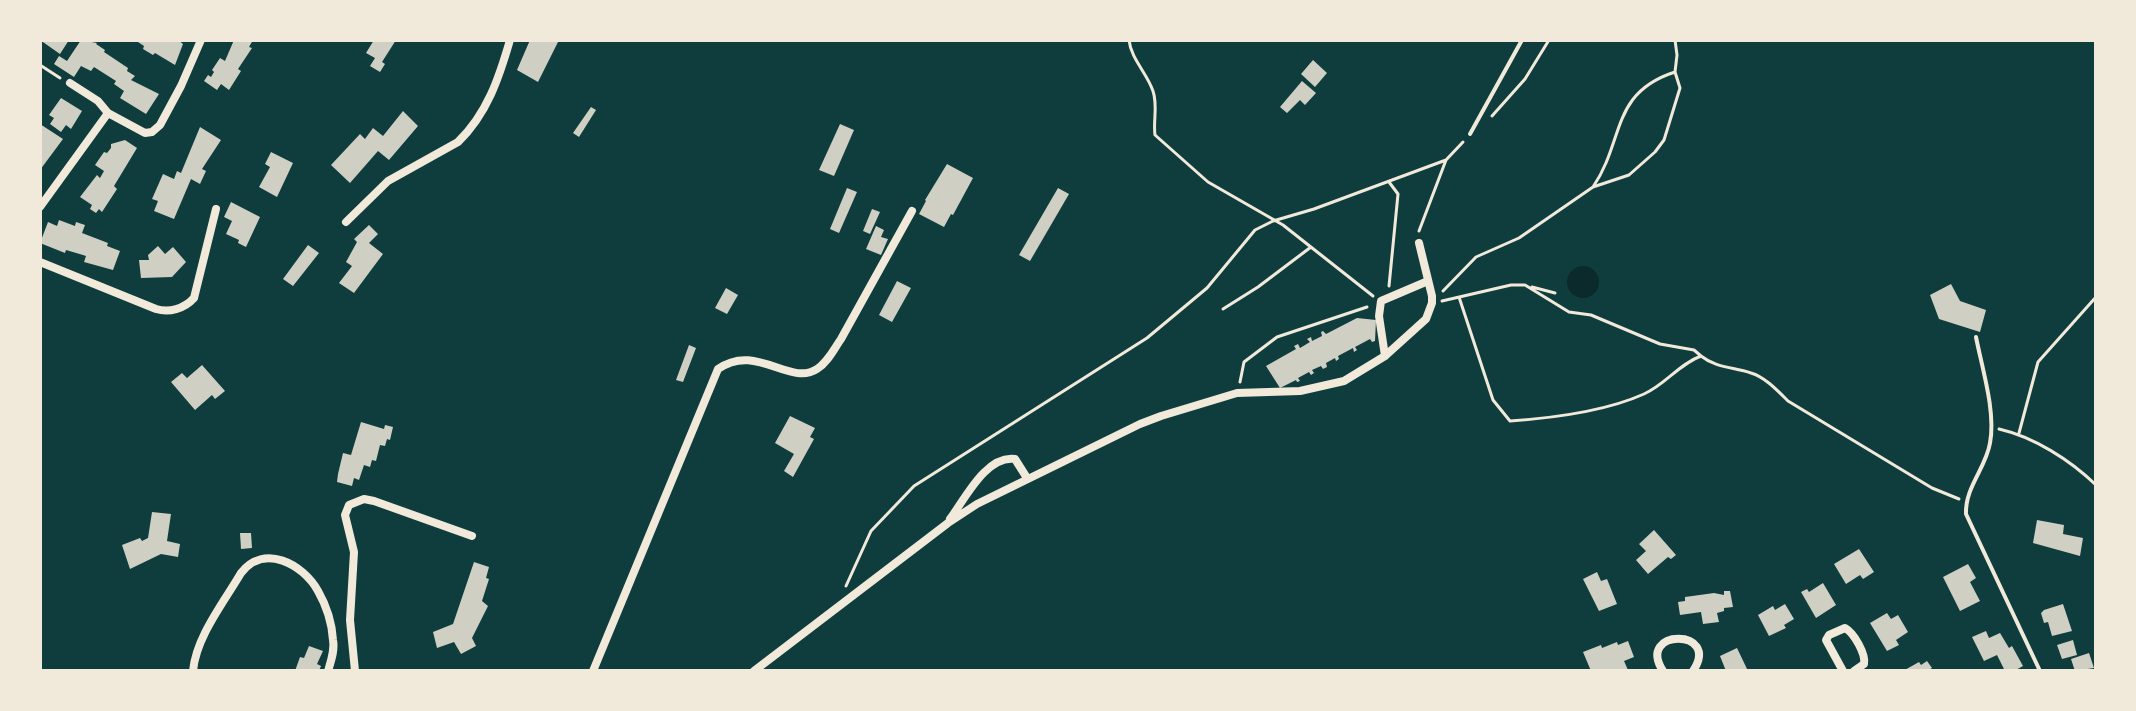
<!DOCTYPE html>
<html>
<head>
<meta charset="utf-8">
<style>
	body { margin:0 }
	#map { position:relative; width:2136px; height:711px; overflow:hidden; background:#0f3d3e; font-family:"Nunito Sans",sans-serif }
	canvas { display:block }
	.frame { position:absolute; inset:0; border:42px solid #f1e9da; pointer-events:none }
</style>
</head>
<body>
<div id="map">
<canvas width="2136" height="711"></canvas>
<div class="frame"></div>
</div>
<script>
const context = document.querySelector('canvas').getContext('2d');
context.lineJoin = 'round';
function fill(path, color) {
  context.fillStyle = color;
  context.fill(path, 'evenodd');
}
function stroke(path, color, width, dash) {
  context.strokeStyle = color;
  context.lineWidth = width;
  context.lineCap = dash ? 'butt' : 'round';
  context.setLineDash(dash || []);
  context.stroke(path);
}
fill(new Path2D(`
	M1567 282a16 16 0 1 1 32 0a16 16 0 1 1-32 0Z`), '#0a2a2b');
fill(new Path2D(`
	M40,40h29l-9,14z
	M81,40l16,3 -1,1 9,6 -1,2 24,16 -1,3 8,5 -4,4 28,14 -13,20 -26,-16 4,-7 -10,-7 2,-3 -22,-14 -3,4 -10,-5 -7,11 -20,-13 5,-8 8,5z
	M135,40h43l5,4 -8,21 -20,-12 -2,2 -10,-6 1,-3z
	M234,40h19l-4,7 3,1 -14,21 3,2 -12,19 -8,-6 -4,6 -13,-9 4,-6 3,2 3,-5 -2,-2 8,-12 5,3z
	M374,40h22l-14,22 3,2 -5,8 -10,-6 5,-8 -9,-5z
	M530,40h29l-21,42 -21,-12z
	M1313,60l14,13 -12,14 -14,-13z
	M1302,81l14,12 -11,12 -5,-5 -13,13 -7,-6z
	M61,98l21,13 -11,18 -5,-4 -5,7 -11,-8 4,-6 -5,-3z
	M591,107l5,3 -17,27 -6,-4z
	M403,111l15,15 -29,34 -11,-9 -28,32 -19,-18 29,-31 5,5 8,-11 10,8z
	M40,124l23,15 -23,31z
	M840,124l14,6 -20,46 -15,-6z
	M200,127l21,13 -19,29 4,2 -6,13 -9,-5 -17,40 -20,-8 4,-10 -6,-2 11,-25 11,5 3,-8 4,2z
	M125,140l12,8 -23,38 3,3 -15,23 -3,-3 -3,4 -6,-4 2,-4 -12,-8 17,-22 3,3 4,-7 -9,-6 9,-13 3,1 4,-5v-4z
	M271,152l22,11 -16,34 -18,-10 11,-20 -5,-3z
	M947,164l26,14 -20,37 -2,-1 -7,13 -25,-13 7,-13 -1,-1z
	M847,188l10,4 -18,41 -9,-4z
	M1058,188l11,6 -39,67 -11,-6z
	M231,202l29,15 -14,30 -8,-4 1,-3 -13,-6 6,-13 -8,-4z
	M872,209l8,3 -10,22 -7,-3z
	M59,220l16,6 1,-4 9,3 -3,8 26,10 -1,3 13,5 -7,19 -29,-8 2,-6 -3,-1 -17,-5 -1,3 -25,-10 8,-21 9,4z
	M369,225l9,9 -9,9 14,11 -29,39 -15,-10 13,-17 -6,-4 11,-20 -3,-3z
	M876,226l8,4 -3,7 7,2 -7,16 -15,-6z
	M308,245l11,8 -26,33 -10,-7z
	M158,246l7,8 8,-7 13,15 -14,15 -31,1 -2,-18h10l-1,-5z
	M897,281l14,7 -19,34 -13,-7z
	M1951,284l9,17 26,9 -6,22 -41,-13 -9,-24z
	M726,288l12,7 -11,19 -12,-6z
	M1357,318l19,2 -1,21 -3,1 -2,-3 -15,8 2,3 -3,2 -1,-4 -15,8 1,3 -3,2 -1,-3 -9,5 1,4 -4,2 -2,-3 -9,4 2,3 -3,2 -2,-3 -11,6 2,3 -3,1 -1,-2 -16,8 -14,-22 30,-17 -2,-3 4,-2 2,4 10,-6 -3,-3 4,-2 1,4 10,-5 -1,-4 2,-1 3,3z
	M689,345l7,3 -13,34 -7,-2z
	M202,365l23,26 -10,8 -3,-4 -17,15 -24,-28 11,-9 5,5z
	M790,416l25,12 -5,9 4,2 -21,38 -9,-6 10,-17 -19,-11z
	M361,422l23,7 1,-4 8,2 -3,13 -3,-1 -2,7 -5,-1 -4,16 -4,-1 -2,7 -6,-2 -5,15 -5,-2 -2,8 -15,-4 1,-8 5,-21 8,2z
	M152,512l19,2 -4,27 13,3 -2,13 -17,-3 -31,15 -8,-24 18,-7 2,3 6,-3z
	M2037,520l27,5 -1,9 20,4 -3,18 -47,-13z
	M1654,530l22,25 -5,4 -3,-2 -20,17 -12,-14 10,-9 -7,-7z
	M240,533h11l1,15 -11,1z
	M1859,549l15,23 -11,7 -3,-4 -14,9 -12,-20z
	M474,562l15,5 -3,11 3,1 -7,22 6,5 -16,32 4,8 -15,8 -7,-12 -17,6 -4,-16 20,-8z
	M1968,564l8,14 -6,4 10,19 -20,10 -17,-34z
	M1597,572l4,9 6,-2 10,25 -18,7 -16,-32z
	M1823,583l13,22 -20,13 -15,-26 6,-3 2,3z
	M1724,591h6l3,16 -9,1v3l-7,2 2,9 -16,2 -2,-12 -21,3 -2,-13 7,-1v-4l29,-4 10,2z
	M1785,604l9,15 -10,6 2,3 -17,8 -11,-21 15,-9 2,4z
	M2063,604l9,27 -20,5 -4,-14 -4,1 -3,-10 3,-3z
	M1887,613l4,6 7,-4 10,17 -12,8 3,5 -12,6 -17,-28z
	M1986,631l3,7 11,-5 9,15 3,-2 11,20 -9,5h-9l-8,-16 -13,6 -12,-24z
	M2073,640l4,15 -15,4 -5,-14z
	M1628,641l6,16 -10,4 4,9 -37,1 -8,-19 18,-7 1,3 15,-6 1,3z
	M309,646l14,5 -6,13 4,2 -2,5h-24l5,-14 4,1z
	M1737,648l11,23h-22l-6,-15z
	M2089,653l5,15 -19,3 -4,-12z
	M1927,661l5,7 -5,3h-24l16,-9 2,3z`), '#cfcfc3');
stroke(new Path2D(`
	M1129,40c2,19 18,33 24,51 5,15 0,29 2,44l53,47 75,43 90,71
	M40,65l20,13
	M1492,116l33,-37 24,-39
	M1593,187l36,-12 26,-23 9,-12 16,-52 -5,-16
	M1419,231l27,-71 17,-18
	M1525,285l44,27 22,3 69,29 34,6 7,6
	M1389,286l9,-92 -9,-12
	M1532,287l23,6
	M1443,291l33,-34 43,-19 74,-51c32,-47 17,-94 82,-115l2,-17 -2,-15
	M1459,297l34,103 17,21c43,-3 94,-9 134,-27 21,-9 35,-30 57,-38 15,12 32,11 50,17 14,4 27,18 37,28l144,87 27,11
	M1442,301l69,-16h13
	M1223,309l35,-22 53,-40
	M1240,382l4,-20 33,-25 90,-30
	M1999,429c35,8 71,31 97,56
	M2019,433l19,-71 58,-65
	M846,586l25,-55 43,-45 233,-148 60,-50 48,-58 18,-9 41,-12 132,-49`), '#f1e9da', 3);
stroke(new Path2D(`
	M1470,134l52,-94
	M1976,337c6,31 20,75 14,106 -4,25 -25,44 -24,71l74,157`), '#f1e9da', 4);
stroke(new Path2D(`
	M70,83l28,18 10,12
	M40,207l68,-94 37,20 7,-1 8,-7 21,-39 20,-46
	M346,222l42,-41 70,-39c29,-28 41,-64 52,-102
	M40,262l116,47c13,4 28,0 38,-11l22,-89
	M1385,356l-6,-40 2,-15 47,-20
	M950,519c15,-20 36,-64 65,-60l12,19
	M193,671c3,-34 31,-69 48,-98 23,-30 62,-9 77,18 8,14 14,33 15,49 2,10 -2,21 -5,31
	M355,671l-5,-51 4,-68 -9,-37 4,-10 15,-6 10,2 98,35
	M593,671l125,-302c38,-27 72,18 99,0 11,-7 17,-20 24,-30l71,-128
	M754,671l194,-148 29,-19 163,-80 21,-8 76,-23 63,-2 44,-10 41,-25 41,-37 6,-16v-7l-13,-53
	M1663,671c-28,-43 59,-43 30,0
	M1843,671l-17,-31 3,-5 16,-7c9,5 21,26 19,36l-10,7`), '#f1e9da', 8);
</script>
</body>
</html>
